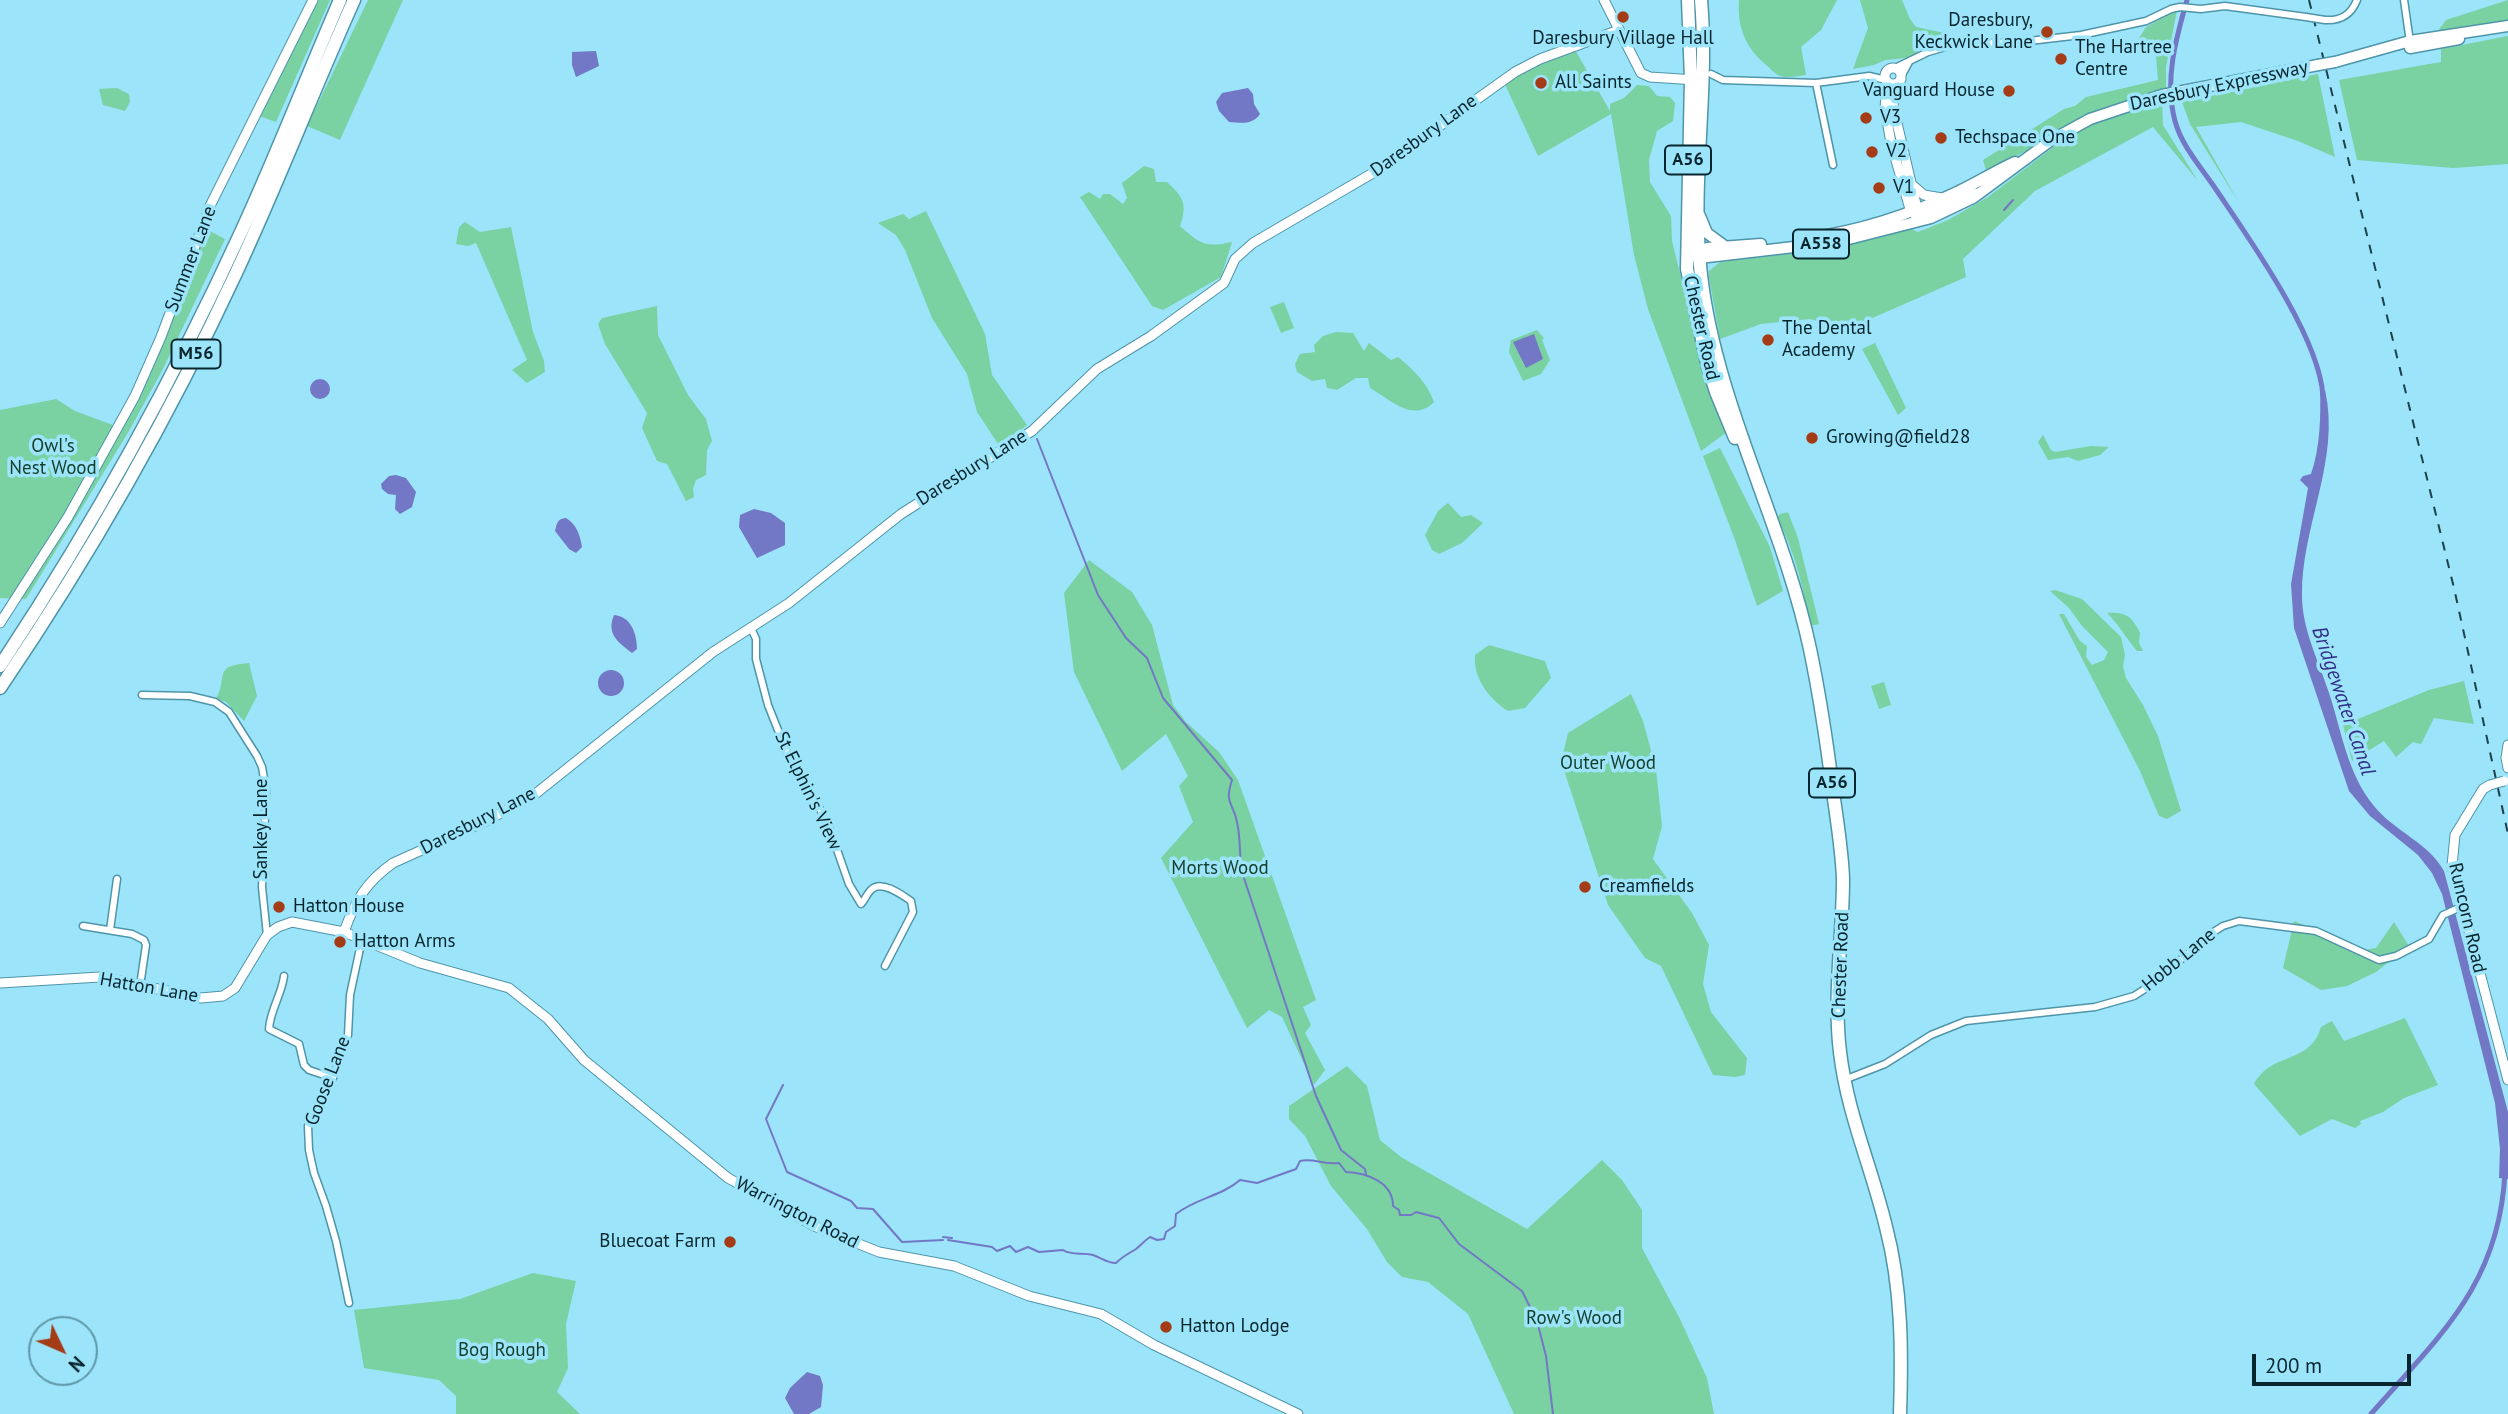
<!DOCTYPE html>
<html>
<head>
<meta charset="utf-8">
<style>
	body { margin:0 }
	#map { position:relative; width:2508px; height:1414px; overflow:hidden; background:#9ce4fa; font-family:"PT Sans",sans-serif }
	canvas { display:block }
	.north { position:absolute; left:28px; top:1316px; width:70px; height:70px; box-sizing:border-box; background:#9ce4fa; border:2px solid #6098a8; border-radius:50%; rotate:134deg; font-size:19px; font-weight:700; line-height:28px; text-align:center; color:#06252d }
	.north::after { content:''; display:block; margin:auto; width:24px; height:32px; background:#a33c17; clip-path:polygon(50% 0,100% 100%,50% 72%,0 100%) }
	.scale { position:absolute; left:2252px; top:1354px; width:159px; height:32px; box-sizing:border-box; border:4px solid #06252d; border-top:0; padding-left:9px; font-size:21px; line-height:24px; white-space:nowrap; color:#06252d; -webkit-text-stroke:5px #9ce4fa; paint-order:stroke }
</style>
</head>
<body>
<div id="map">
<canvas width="2508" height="1414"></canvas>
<div class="north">N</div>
<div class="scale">200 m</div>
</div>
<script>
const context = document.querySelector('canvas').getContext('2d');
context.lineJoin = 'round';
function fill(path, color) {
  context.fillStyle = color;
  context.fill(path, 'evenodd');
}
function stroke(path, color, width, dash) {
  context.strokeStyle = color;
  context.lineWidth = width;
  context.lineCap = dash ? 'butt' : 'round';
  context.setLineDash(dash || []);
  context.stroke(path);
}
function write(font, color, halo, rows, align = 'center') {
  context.font = font + ' "PT Sans",sans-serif';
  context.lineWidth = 7;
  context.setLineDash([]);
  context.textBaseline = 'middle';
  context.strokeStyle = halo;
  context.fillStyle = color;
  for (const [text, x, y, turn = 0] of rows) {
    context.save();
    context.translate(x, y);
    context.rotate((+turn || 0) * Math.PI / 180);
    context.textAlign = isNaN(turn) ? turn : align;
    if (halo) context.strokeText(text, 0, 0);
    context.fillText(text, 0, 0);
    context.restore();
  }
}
fill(new Path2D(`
	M316,0h14l-54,122 -17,-6z
	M368,0h35l-63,140 -33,-14z
	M1739,0h98l-16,30 -20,17 5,28c-8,1 -20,4 -28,0 -4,-2 -9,-8 -13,-11 -20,-17 -28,-38 -26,-64z
	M1860,0h42l8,19 6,8 29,6 14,11 -42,13 -32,3 -11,5 -21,4 15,-41z
	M2508,0v24l-37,1 -34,7 9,-12z
	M2177,10l-11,57v21l-62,20 -32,15 -85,51 -4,-14 81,-51 11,-3 11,-9 72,-17 -3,-36 -20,1 11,-18z
	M2508,36v128l-55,4 -96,-8 -18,-80 102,-18v-13z
	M1574,48l36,63v-7l14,-6 13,-13 12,1 8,10 13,1 5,6 -2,18 -16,10 -8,29 1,22 21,34 1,25 31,125 24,66 -26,19 -53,-142 -14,-54 -23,-141 -73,42 -35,-76z
	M2318,74l17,83 -37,-16 -57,-19 -45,5 43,76 -49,-79 -8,-22z
	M117,88l12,6 1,8 -5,9 -22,-6 -4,-16z
	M2162,102l1,23 35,56 -45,-54 -118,64 -72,68 3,18 -121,53 -35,-11 -49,5 -41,15 -11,-62v-6l11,-9 101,-12 91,-21 6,3 30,-12 40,-23 102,-78 34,-13z
	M1144,166l10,3 2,13h11c16,15 21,22 13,44 20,18 25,22 52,16l-11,35 -58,33 -11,-4 -72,-109 9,-5 11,7 3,-5h7l13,10 4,-6 -5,-15z
	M926,211l59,123 7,41 35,50 -27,22 -23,-35 -10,-38 -35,-56 -27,-68 -9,-15 -18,-12 25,-9 6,5z
	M465,222l15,10 31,-5 22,105 11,29 1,11 -18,11 -15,-13 15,-10 -51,-117 -8,3 -12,-2 3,-17z
	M204,228l21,11 -62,130 -34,62 -103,168 -26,-1v-188l56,-11 19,12 46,17z
	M1284,302l10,26 -13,5 -11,-26z
	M657,306l1,29 30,60 18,24 6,22 -5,9 -1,25 -10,5 -3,9 1,8 -8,4 -19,-37 -10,-3 -15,-33 5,-15 -42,-69 -7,-20 4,-6z
	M1537,330l7,8 -2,2 8,20 -9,14 -18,7 -14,-29 2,-12z
	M1336,332l17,1 11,18 5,-8 22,17 7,-3c16,13 29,26 36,45 -21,21 -43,-2 -64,-14l-2,-10h-12l-19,12 -10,-2 -2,-9 -13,2 -15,-9 -2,-8 5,-10 15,-2 -1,-7 9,-9z
	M1875,343l31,65 -8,7 -36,-66z
	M2043,435l8,15 4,2 36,-6 18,1 -9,8 -22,6 -10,-4 -20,3 -10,-18z
	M1720,448l50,99 13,44 -26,15 -22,-66 -32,-84z
	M1448,503l13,14 10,-2 12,8 -21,20 -23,11 -7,-4 -7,-15 13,-24z
	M1788,512l10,26 21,86 -10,2c-2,-28 -17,-84 -32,-107l3,-5z
	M1089,560l43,32 20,33 21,80 13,17 33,30 19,28 78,220 -13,7 8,18 -6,8 20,37 -11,15 -32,-68 -13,-7 -22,18 -86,-170 32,-36 -14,-36 9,-10 -22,-42 -44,37 -48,-99 -10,-79z
	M2055,590l27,9 39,38 4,18 -2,11 3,12 17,27 15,31 23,75 -14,8 -8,-3 -19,-45 -81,-157h5l16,27 7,5 -1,11 6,8 12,-5 4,-8 -26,-26 -13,-18 -19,-17z
	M2107,613c18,-1 25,3 33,20l-1,10 4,8h-6c-11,-13 -18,-26 -30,-38z
	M1489,645l56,16 6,17 -26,30 -17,3c-19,-12 -35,-33 -33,-56z
	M249,663l8,33 -13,25 -18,-19 -10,-3c13,-24 -4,-33 33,-36z
	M2464,681l10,43 -40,-6 -13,26 -8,-2 -17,15 -12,-16 -32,20 -9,-36 86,-35z
	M1884,682l7,23 -12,4 -8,-23z
	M1631,694l12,27 13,48 6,57 -9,33 39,54 17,32 -6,39 8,28 36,46 -2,17 -10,2 -22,-2 -52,-109 -16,-8 -37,-53 -44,-135 -2,-12 6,-25z
	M2294,921l70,29 12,-2 18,-26 15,24 -33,26 -29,14 -26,4 -38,-22z
	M2405,1018l33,67 -34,13 -21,14 -23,9 1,3 -6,4 -23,-9 -32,17 -46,-52c18,-33 56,-19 67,-57l11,-6 12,20z
	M1347,1066l20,20 13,54 21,17 126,72 75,-69 20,20 20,30v38l38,71 27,59 7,36h-200l-46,-100 -40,-32 -26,-5 -15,-15 -20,-33 -36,-43 -26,-50 -16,-17v-13z
	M533,1273l43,8 -10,43 2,44 -11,24 23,22h-124v-18l-17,-16 -75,-12 -10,-58 106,-11z`), '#7ad1a2');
fill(new Path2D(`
	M596,51l3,15 -23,11 -4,-12v-13z
	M1248,88l5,6 1,10 6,10c-8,11 -18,9 -31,8l-10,-11 -3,-9 6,-9z
	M1534,334l9,25 -17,9 -13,-26z
	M310 389a10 10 0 1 1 20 0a10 10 0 1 1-20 0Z
	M2320,390h5c16,70 -24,136 -23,206 0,33 17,66 27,97 13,39 18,80 45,113 20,25 55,37 70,65l64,241v67l-9,-1 1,-29 -5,-46 -53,-209 -10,-21 -14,-18 -48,-39 -21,-25 -55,-163 -3,-44 17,-96 -8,-8 3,-4 8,-2c9,-25 10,-58 9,-84z
	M396,475l10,3 10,14 -4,15 -12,7 -5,-5 1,-14 -8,-1 -6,-5 -1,-5 8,-8z
	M754,509l17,4 14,10v22l-28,13 -18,-31 1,-12z
	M566,518c11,7 14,17 16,29l-6,6 -7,-4 -14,-18c2,-8 2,-12 11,-13z
	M614,615c17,1 23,19 23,34l-5,4c-14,-11 -26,-19 -18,-38z
	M598 683a13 13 0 1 1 26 0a13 13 0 1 1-26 0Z
	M807,1372l13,4 3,9 -2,22 -12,7h-15l-9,-16 5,-10z`), '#7278c5');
stroke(new Path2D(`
	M2004,210l9,-10
	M1037,439l61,156 28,43 21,20 16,40 69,82c-8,25 1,21 5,42 4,17 2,34 5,50l74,224 25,54 24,19 1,5
	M783,1085l-17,34 21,53 64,29 6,7 16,1 29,33 41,-2
	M943,1237l9,1
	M948,1240l44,7 5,4 13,-5 6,6 12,-5 11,5 24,-2c9,6 19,2 30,5 9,3 13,8 23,8 7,-7 12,-9 20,-14 5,-4 8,-8 14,-12l7,3 7,-1 2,-7 9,-6 1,-12c20,-16 46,-18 64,-34l17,3 39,-14 4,-8c14,-3 24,4 39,2l7,9c21,1 47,10 47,34l6,4 1,5h11l5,-3 23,6 20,26 63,47 15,30 9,35 7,58`), '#7278c5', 2);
stroke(new Path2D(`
	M2187,0c-11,38 -23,81 -12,121 6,23 24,44 38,64 34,51 106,150 110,211
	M2371,1414c69,-79 129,-130 134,-243`), '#7278c5', 5);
const street = new Path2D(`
	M2404,0l6,42
	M2325,20c16,1 26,-5 32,-20
	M1895,68l33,-16 24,-7 77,-4 52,-6 65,-14 25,-12 9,-2 21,2 24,-3 81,11
	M1711,74l12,6 93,3 53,-7 17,4
	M1902,75l7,-13
	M1816,83l17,82
	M751,628l5,11v20l12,46 28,70 19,25 13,24 21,60 12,20c4,-4 6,-11 11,-15 10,-9 30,6 39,12l2,11 -28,54
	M142,695l48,1 25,6 14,10 28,44 5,11 4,23 -4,97 5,48
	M83,926l49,8 12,6 2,5 -6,41
	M110,930l7,-51
	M284,976c-2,18 -14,34 -15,53l30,15 5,21 5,5 24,8
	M1844,1080l41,-16 46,-29 35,-14 129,-14 39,-11 14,-9 67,-56 8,-5 16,-5 77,10 63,29 17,-4 33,-17 14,-24 18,-8
	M349,1303l-13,-62 -10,-35 -12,-33 -5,-23 -1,-24 17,-31 17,-40 6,-20 2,-40 12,-56`);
const secondary = new Path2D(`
	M1604,0l37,73 9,4 46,3
	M1885 76a8 8 0 1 1 16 0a8 8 0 1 1-16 0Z
	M1901,79l-5,11 -3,16 23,98 -1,11
	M1887,81l-2,28 6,34 19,66 6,4h9l50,-20
	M1911,184l13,11 18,3
	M0,623l68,-106 67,-121 26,-59 49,-131 103,-206
	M2508,745l-2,13 2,10
	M2490,785l-7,4 -28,46 -3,31 56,214
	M344,932c11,-31 22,-50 49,-69l93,-42 48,-26 179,-143 76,-49 112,-89 131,-83 65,-62 54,-33 73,-53 11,-24 18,-16 125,-73 137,-98 25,-13 79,-29
	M0,983l100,-6 101,21 22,-2 12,-8 32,-53 11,-8 14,-5 52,10 76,31 89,25 39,31 36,41 144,118 86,48 65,26 75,14 75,30 72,18 53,31 144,69`);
const primary = new Path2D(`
	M2410,48l49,-9
	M2335,62l75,-21 98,-15
	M1700,216l7,17 19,14
	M1808,238c51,-7 103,-24 149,-46 20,-9 38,-21 58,-30
	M1694,254l13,-6 54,-4
	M1695,256l4,2 138,-16 94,-24 42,-20 77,-57 40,-22 72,-24 156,-30`);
const highway = new Path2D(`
	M1688,0l3,79 -4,190 21,98 8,25 19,46
	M1701,0c8,92 -11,184 0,275 15,130 82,247 109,374 10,48 17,95 23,143 4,29 9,58 10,87 0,57 -10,116 -3,173 7,61 32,116 46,175 16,61 16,124 14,187
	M0,666c92,-139 173,-285 242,-436 35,-76 65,-154 98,-230
	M0,688c89,-131 169,-271 236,-415 42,-90 77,-182 118,-273`);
stroke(street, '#4e95a9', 9);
stroke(secondary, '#4e95a9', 11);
stroke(primary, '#4e95a9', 13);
stroke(highway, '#4e95a9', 15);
stroke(street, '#fff', 6);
stroke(secondary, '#fff', 9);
stroke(primary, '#fff', 10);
stroke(highway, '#fff', 12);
stroke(new Path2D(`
	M2309,0l145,588 54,246`), '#1c414b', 2, [9, 9]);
const streetBridge = new Path2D(`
	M2306,17l19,3`);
const secondaryBridge = new Path2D(`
	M2490,785l14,-4`);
const primaryBridge = new Path2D(`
	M2318,65l17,-3`);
stroke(streetBridge, '#4e95a9', 9, []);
stroke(secondaryBridge, '#4e95a9', 11, []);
stroke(primaryBridge, '#4e95a9', 13, []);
stroke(streetBridge, '#fff', 6);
stroke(secondaryBridge, '#fff', 9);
stroke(primaryBridge, '#fff', 10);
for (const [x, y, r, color] of [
	[1623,17,7,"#a33c17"],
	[2047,32,7,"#a33c17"],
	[2061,59,7,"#a33c17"],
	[1541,83,7,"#a33c17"],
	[2009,91,7,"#a33c17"],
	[1866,118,7,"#a33c17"],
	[1941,138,7,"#a33c17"],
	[1872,152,7,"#a33c17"],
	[1879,188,7,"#a33c17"],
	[1768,340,7,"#a33c17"],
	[1812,438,7,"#a33c17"],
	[1585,887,7,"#a33c17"],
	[279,907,7,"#a33c17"],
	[340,942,7,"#a33c17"],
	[730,1242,7,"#a33c17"],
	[1166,1327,7,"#a33c17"]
]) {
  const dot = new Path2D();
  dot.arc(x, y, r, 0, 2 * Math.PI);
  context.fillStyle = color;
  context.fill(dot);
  stroke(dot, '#9ce4fa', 2.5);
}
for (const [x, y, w] of [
	[1688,160,46],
	[1821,244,56],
	[196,354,49],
	[1832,783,46]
]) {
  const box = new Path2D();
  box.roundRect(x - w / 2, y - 14.5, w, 29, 5);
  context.fillStyle = '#9ce4fa';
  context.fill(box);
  stroke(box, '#06252d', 2);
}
write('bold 18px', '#06252d', null, [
	["A56",1688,160],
	["A558",1821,244],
	["M56",196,354],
	["A56",1832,783]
]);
write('19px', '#06252d', '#9ce4fa', [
	["Daresbury,",2033,21,"right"],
	["Keckwick Lane",2033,43,"right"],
	["Daresbury Village Hall",1623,39,"center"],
	["The Hartree",2075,48],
	["Centre",2075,70],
	["All Saints",1555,83],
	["Vanguard House",1995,91,"right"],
	["V3",1880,118],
	["Techspace One",1955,138],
	["V2",1886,152],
	["V1",1893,188],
	["The Dental",1782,329],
	["Academy",1782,351],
	["Growing@field28",1826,438],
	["Creamfields",1599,887],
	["Hatton House",293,907],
	["Hatton Arms",354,942],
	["Bluecoat Farm",716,1242,"right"],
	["Hatton Lodge",1180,1327]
], 'left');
write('19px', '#06252d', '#9ce4fa', [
	["Daresbury Expressway",2219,86,-12],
	["Daresbury Lane",1424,136,-36],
	["Summer Lane",191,259,-69],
	["Chester Road",1701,328,77],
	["Daresbury Lane",972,468,-32],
	["St Elphin's View",808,791,64],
	["Daresbury Lane",478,821,-27],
	["Sankey Lane",262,829,-90],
	["Runcorn Road",2467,918,77],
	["Hobb Lane",2179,960,-39],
	["Chester Road",1841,965,-88],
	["Hatton Lane",149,988,10],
	["Goose Lane",328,1081,-69],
	["Warrington Road",797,1213,27]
]);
write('19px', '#153e2a', '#9ce4fa', [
	["Owl's",53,447],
	["Nest Wood",53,469],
	["Outer Wood",1608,764],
	["Morts Wood",1220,869],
	["Row's Wood",1574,1319],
	["Bog Rough",502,1351]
]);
write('italic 21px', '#322e89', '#9ce4fa', [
	["Bridgewater Canal",2343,701,71]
]);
</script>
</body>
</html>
